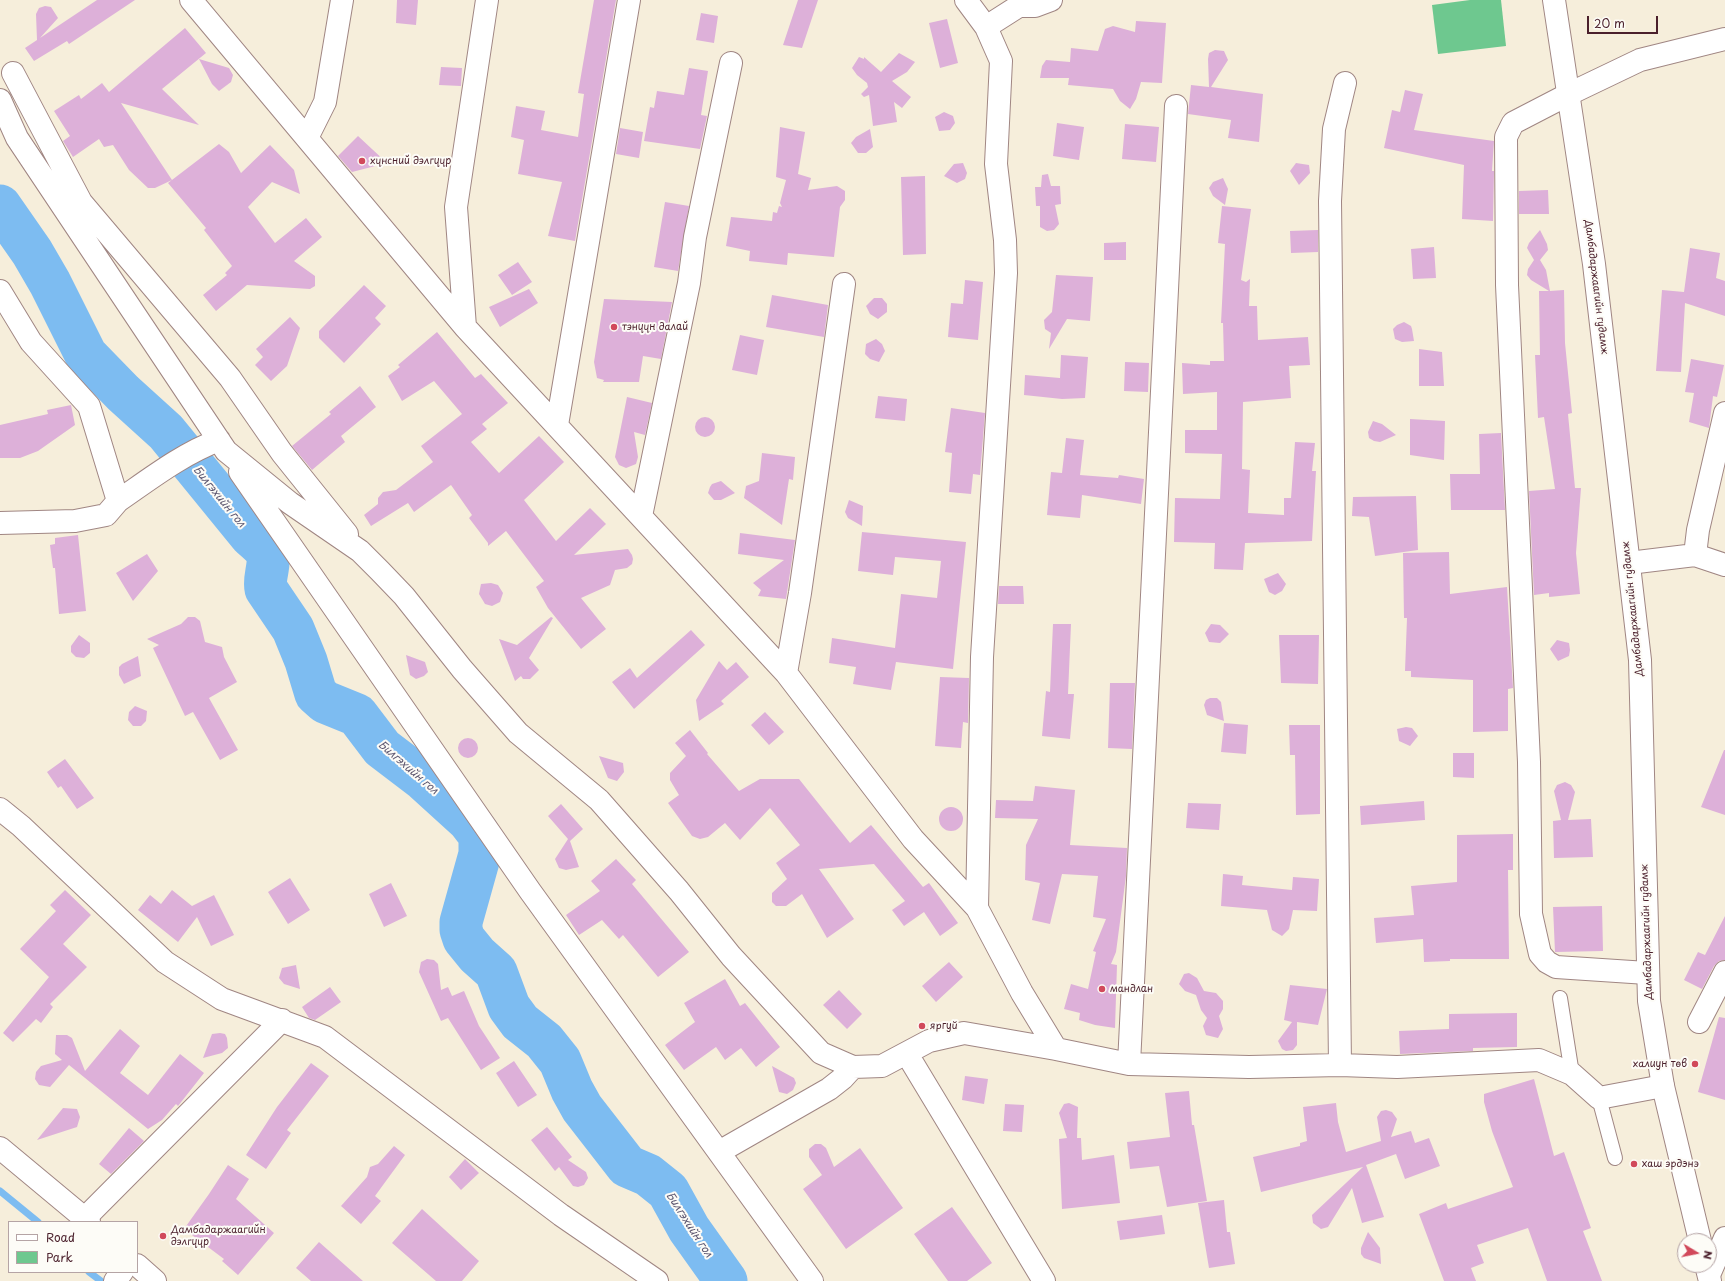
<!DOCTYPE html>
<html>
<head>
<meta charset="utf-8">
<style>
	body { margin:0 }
	#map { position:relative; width:1725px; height:1281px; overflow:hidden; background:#f6eedb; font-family:"Playpen Sans",sans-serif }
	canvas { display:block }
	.legend { position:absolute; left:8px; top:1221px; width:130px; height:52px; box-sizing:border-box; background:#fdfcf7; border:1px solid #b5a4a5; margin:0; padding:5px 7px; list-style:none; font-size:12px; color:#4a1f2b }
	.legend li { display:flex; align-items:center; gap:8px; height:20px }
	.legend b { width:20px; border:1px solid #b5a4a5 }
	.north { position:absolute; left:1677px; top:1233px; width:40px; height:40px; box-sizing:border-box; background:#fdfcf7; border:1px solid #b5a4a5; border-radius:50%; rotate:100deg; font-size:11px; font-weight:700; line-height:16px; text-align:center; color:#4a1f2b }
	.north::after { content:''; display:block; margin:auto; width:14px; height:18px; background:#d1495b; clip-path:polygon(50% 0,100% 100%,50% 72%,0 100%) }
	.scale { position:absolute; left:1587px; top:16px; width:71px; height:18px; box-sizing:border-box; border:2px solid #4a1f2b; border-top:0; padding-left:5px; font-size:12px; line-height:14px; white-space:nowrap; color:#4a1f2b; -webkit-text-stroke:3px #fdfcf7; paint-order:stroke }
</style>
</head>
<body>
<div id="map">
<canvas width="1725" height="1281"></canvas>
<ul class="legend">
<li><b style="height:5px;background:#fff"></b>Road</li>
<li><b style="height:11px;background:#6ec88f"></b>Park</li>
</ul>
<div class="north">N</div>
<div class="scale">20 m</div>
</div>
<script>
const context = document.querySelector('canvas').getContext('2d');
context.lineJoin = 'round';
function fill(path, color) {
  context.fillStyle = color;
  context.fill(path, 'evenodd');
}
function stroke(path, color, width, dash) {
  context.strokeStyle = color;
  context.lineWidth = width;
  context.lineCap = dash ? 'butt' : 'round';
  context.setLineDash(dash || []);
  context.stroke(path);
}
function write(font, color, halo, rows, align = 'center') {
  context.font = font + ' "Playpen Sans",sans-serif';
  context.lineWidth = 4;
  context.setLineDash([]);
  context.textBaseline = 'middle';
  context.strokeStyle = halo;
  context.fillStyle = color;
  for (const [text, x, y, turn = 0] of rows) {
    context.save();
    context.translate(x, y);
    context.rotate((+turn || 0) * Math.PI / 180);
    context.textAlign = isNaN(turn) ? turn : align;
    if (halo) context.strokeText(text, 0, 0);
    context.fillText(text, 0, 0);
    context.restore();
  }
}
fill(new Path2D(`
	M1470,0h31l5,46 -68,8 -6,-49z`), '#6ec88f');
stroke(new Path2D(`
	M0,1191l38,31
	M89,1272l12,9`), '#7dbcf1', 7);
stroke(new Path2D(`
	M0,206l32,46 18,31 36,72 37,38 43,39 84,103c5,5 12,10 16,16 6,12 -3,26 0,38l27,40 13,32 10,33 9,8 32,13 25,33 42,32 44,40 10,13 2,5v16l-19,68v8l3,9 13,16 19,17 13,35 11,15 24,19 16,20 12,29 10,18 45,58 21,9 20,16 21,38 37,52`), '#7dbcf1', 43);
fill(new Path2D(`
	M97,0h38l-66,44 -2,-3 -33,20 -9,-13 12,-8 -1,-26 3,-6 6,-2 6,1 7,11 -18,20z
	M397,0h21l-2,25 -20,-2z
	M594,0h22l-41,241 -27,-5 14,-54 -44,-8 6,-34 -13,-3 5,-31 29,5 -4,19 37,7 6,-43 -6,-1z
	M798,0h20l-16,48 -19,-3z
	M701,13l17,3 -4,27 -18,-3z
	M947,19l11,44 -18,5 -11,-45z
	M1136,21l30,2 -4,60 -21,-1 -5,17 -6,10 -10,-8 -7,-12 -45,-4 1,-7h-29l2,-12 4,-6 24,2 1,-14 27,3 7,-22 8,-3 22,6z
	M185,28l21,25 -44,36 37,36 -78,-22 51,77 -17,8h-7l-19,-18 -16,-25 -9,2 -5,-8 -26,18 -10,-16 7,-5 -16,-25 25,-16 2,4 21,-16 7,9z
	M1215,50l9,1 4,9 -17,27 52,7 -4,48 -31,-4 3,-18 -43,-6 3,-29 18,2 -1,-28 1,-6z
	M899,53l16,9 -8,10 -15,9 19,16 -9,11 -8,-6 3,20 -24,4 -4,-31 -5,2 -3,-3 7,-7 -1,-4 -10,-8 -5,-7 7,-11 5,2v-2l17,15z
	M199,59l30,9 4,7 -2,7 -12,9 -7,-7z
	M441,67l21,1 -1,18 -22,-1z
	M689,68l19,3 -7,44 6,1 -7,33 -56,-8 6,-34 4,1 3,-17 27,4z
	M1405,90l18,4 -9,36 80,11 -2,30h2l-1,50 -31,-2 2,-54 -80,-17 8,-38 8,2z
	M944,112l9,4 2,7 -5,7 -11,1 -4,-14z
	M1057,123l27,4 -5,33 -26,-4z
	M1125,124l34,3 -3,35 -34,-3z
	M780,127l25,5 -7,42 13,4 -3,12 29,-4 8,5v9l-5,7 -6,50 -46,-4 -1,12 -38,-4 1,-10 -24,-5 5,-29 41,4 1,-9 4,1 2,-7 3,1 -2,-4 6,-23 -10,-3z
	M620,128l23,4 -4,26 -23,-4z
	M870,129l3,18 -7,6h-8l-7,-10 5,-6z
	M358,136l29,27 -35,9 -14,-16z
	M219,144l10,8 12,21 29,-28 24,25 6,24 -28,-12 -24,25 27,36 31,-25 16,19 -28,24 21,15v10l-5,3 -63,-4 -31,26 -13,-16 24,-20 -2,-2 7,-7 -28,-36 2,-2 -38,-45z
	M963,163l4,10 -2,6 -8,4 -13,-7 10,-12z
	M1296,163l13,2 1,8 -11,12 -9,-14z
	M1048,174l3,12h9l1,18 -6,1 4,19 -5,6 -7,1 -7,-4v-21h-4l-1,-19h6l1,-12z
	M925,176l1,78 -23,1 -2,-78z
	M1223,178l5,11 -3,16 -12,-9 -4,-8 4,-6z
	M1548,190l1,24h-30v-23z
	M665,202l24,4 -11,65 -24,-4z
	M1222,206l29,3 -10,71 5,2 4,-3 -1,27h8l1,34 50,-3 2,28 -21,1 2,32 -48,4 -1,67 8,1 -2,43 36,2v-17h7l4,-56 20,1 -3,28h4l-4,70 -67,2 -2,27 -29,-1 1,-26 -41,-1 1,-44 45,1 2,-45 -37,-1v-23h32v-38l-34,2 -1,-31 28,2v-4h14l-1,-38h-2l4,-79 -7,-1z
	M1318,230v22l-27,1 -1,-22z
	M1540,230l7,14 1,6 -8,10 6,10 4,21 14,-1 1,53 7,70 -4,1 7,74h6l-5,65 4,41 -31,3v-4l-15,2 -5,-104 26,-2 -11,-72 -6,1 -3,-63h5l-1,-64h10l-18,-11 -4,-5 1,-6 6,-9 -7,-12 2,-5z
	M1126,242v18h-22v-17z
	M1434,247l2,31 -23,1 -2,-30z
	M1690,248l30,5 -4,25 9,3v35l-40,-13 -4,69 -25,-1 6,-81 22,2z
	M518,262l14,20 -20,13 -14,-20z
	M1056,275l37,2 -3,44 -23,-2 -18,30 2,-16 -6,-4 -1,-9 8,-8z
	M965,280l18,2 -5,58 -30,-3 3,-34 12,1z
	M364,285l22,21 -11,12 6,6 -37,39 -25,-25v-7z
	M529,289l9,14 -38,24 -11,-20z
	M772,295l56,10 -4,32 -58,-10z
	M874,298h8l5,6v8l-9,7 -8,-5 -4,-8z
	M604,299l68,3 -11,57 -18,-3 -4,26h-36l1,-2 -7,-2 -3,-16z
	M290,317l10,11 -13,38 -16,15 -16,-16 8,-8 -7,-8z
	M1404,322l7,4 1,3 2,12 -12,1 -7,-3 -2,-10 4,-4z
	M437,332l38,46 6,-4 27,29 -26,21 5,5 -16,13 28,31 40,-37 25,26 -40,38 32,41 34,-33 16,16 -32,31 54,-6 4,6 1,4 -1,5 -5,4 -12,2 -5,15 -29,13 25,31 -25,20 -33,-41 -12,-21 8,-6 -38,-50 -18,15v-3l-19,-25 3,-3 -21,-30 -37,27 -6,-9 -37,23 -7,-11 14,-11v-6l5,-6 13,-2 37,-28 -12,-16 41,-32 -28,-33 -32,20 -14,-25 12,-9 -2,-2z
	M740,335l24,5 -7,35 -25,-5z
	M876,339l6,5 3,7 -6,11 -9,-3 -5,-5 1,-10z
	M1419,349l23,3 2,34h-25z
	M1061,355l27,2 -3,41 -23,1 -38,-4 1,-20 35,3z
	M1691,359l33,6 -7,32 -4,-1 -4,32 -20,-6 5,-29 -9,-1z
	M1125,362l24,1 -1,29 -24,-1z
	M360,386l16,21 -35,29 4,6 -33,28 -20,-24 39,-32 -2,-2z
	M878,396l29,3 -2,22 -30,-3z
	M627,397l25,6 -7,32 -11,-3 4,25 -2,7 -10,4 -7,-3 -4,-8z
	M71,405l4,20 -37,26 -18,7h-20v-33l48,-11 -1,-4z
	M951,408l34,5 -5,62 -7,-1 -2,20 -22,-2 3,-39 -7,-1z
	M695 427a10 10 0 1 1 20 0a10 10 0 1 1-20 0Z
	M1410,419l35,2 -1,39 -34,-5z
	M1373,421l9,3 14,11 -16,7 -6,-1 -5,-3 -1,-6z
	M1501,433l4,77h-54l-1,-36h30l-1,-40z
	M1066,438l18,2 -4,35 38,3 1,-3 25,4 -3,25 -59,-9 -2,23 -33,-3 4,-43 11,1z
	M762,453l33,4 -2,23 -4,-1 -7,46 -38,-27 2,-12 13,-5z
	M721,481l14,12 -14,7h-7l-6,-7 2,-6 2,-3z
	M1416,496l2,54 -43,6 -6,-39 -17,-1 1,-19z
	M849,500l14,6 -1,20 -14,-8 -3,-6z
	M862,532l104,10 -13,127 -57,-7 -5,28 -38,-6 3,-17 -27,-4 3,-25 63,10 6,-54 36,4 4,-37 -46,-4 -2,18 -35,-4z
	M740,533l55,7 -9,59 -28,-3 3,-6 -8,-7 31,-23 -46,-6z
	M78,535l8,76 -27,3 -4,-46h-2l-3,-23 5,-1v-6z
	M1449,552l1,42 57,-7 6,101 -5,1v42l-35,1v-52l-62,-3v-6h-6l2,-53h-3l-1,-65z
	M147,554l11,17 -25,30 -17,-28z
	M1278,573l8,11 -4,7 -7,4 -6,-3 -5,-13z
	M491,583l7,2 5,8 -3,9 -8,4 -7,-2 -6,-10 2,-10z
	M999,586h24l1,18h-26z
	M188,617h7l5,4 5,21 17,5 2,10 13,25 -28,16 29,52 -18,10 -27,-48 -8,4 -32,-68 6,-3 -12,-6 34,-15z
	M551,617l2,1 -24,40 10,12 -9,9h-7l-2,-3 -6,5 -16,-42 18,6z
	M1053,624h18l-3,70h6l-4,45 -28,-3 4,-45 4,1z
	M1211,624l9,1 9,9 -9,9 -11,-1 -4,-9z
	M691,630l14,15 -71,64 -22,-27 18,-14 7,10z
	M79,635l11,8v10l-6,5 -8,-1 -5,-5v-6z
	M1279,635h40l-1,49 -37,-1z
	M1557,640l12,3 1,7 -1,6 -11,5 -8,-12z
	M406,655l19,7 3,10 -4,4 -8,3 -6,-4z
	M138,656l3,20 -17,8 -5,-9v-8l3,-3z
	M719,661l8,9 9,-8 13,15 -28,24 3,3 -25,17 -3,-21z
	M940,677l29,1 -1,45 -5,-1 -2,26 -26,-2z
	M1110,683h25l-3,66 -24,-1z
	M1210,698h7l4,4 3,19 -17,-6 -3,-10 2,-5z
	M135,706l12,5 -1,10 -5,5h-8l-5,-6 1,-8z
	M765,712l19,20 -15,13 -18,-20z
	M1224,723l24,2 -2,29 -25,-2z
	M1289,725h31v89l-24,1 -1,-60h-5z
	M1406,727l6,1 6,8 -8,10 -11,-5 -2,-12z
	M690,730l18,23 -1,1 32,37 21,-12h39l51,64 21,-18 52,62 6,-4 29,40 -18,13 -16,-24 -20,14 -12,-16 13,-9 -31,-37 -55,5 35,50 -27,19 -25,-44 -16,12h-10l-4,-4v-9l15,-14 -11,-16 24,-18 -30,-37 -30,32 -15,-17 -17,14 -8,2 -8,-3 -24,-33 11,-8 -9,-15v-7l16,-17 -11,-13z
	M458 748a10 10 0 1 1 20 0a10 10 0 1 1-20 0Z
	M1724,750h1v65l-24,-8z
	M1453,753h21v25l-21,-1z
	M599,756l24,7 1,9 -7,9 -9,-3z
	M65,759l29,39 -17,11 -16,-23 -3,2 -11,-16z
	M1565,782l6,3 4,7 -7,28 23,-1 2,38 -39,1 -1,-37 8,-1 -7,-29 3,-6z
	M1035,786l40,4 -5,55 57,3 -1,28 -10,76 -5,12 6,1 -2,63 -20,-3 -16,-5 1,-7 -16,-4 7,-25 17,5 8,-37 -3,-1 13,-32 -13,-2 5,-41 -36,-2 -12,50 -18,-4 8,-37 -15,-3 1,-35 12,-26 -43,-1 1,-18 37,1z
	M1424,801l1,19 -64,5 -1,-19z
	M1188,803l33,1 -2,26 -33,-2z
	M561,804l22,25 -13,12 9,26 -13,3 -7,-2 -4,-9 13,-20 -20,-23z
	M939 819a12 12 0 1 1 24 0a12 12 0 1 1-24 0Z
	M1513,834v36h-5l1,89h-59v2l-26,1 -1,-23 -47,4 -2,-25 40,-3 -3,-29 46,-4v-47z
	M616,859l20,21 -4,4 57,68 -31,25 -35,-42 -4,4 -17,-19 -23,15 -13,-20 34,-24 -9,-10z
	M1223,874l20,2 -1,9 50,5 1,-13 26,2 -2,32 -24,-1 -4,19 -7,7 -10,-6 -5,-20 -46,-4z
	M290,878l20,32 -22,14 -20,-32z
	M391,883l16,33 -23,11 -15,-33z
	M65,890l26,25 -28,29 24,23 -37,37 3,3 -12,16 -5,-4 -23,23 -10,-9 46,-56 -29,-28 36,-38 -6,-6z
	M172,890l20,16 22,-11 20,40 -23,11 -14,-29 -19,25 -40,-32 12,-15 11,9z
	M1602,906l1,45 -48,1 -2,-45z
	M1725,916v44l-6,1 -5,5 -12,23 -18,-9 14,-28 7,3z
	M427,959l7,1 4,4 3,26 7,-3 4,9 12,-5 15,35 21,32 -19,12 -33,-52 -7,3 -22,-49 2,-10z
	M949,962l14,15 -27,25 -14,-16z
	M296,965l4,24 -16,-5 -5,-6 3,-10z
	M1189,973l8,5 7,13 12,2 7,8v8l-4,7 4,13 -5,9 -12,-3 -3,-9 4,-8 -6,-8 -5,-15 -11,-4 -6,-7 5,-10z
	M725,979l15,27 5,-3 35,44 -24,20 -15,-19 -16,12 -9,-13 -32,23 -19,-25 30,-23 -11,-19z
	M1290,985l37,4 -9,36 -21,-3v23l-4,5 -7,1 -4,-2 -4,-8 14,-19 -8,-2z
	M330,987l11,15 -26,18 -6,-2 -7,-11z
	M839,990l23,24 -15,15 -24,-24z
	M1517,1013v34l-44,1v3l-73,3 -1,-23 50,-2v-15z
	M1719,1017l6,1v82l-27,-8z
	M120,1029l20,17 -20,27 28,22 32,-41 24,19 -26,33 -2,-2 -14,16 -14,9 -79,-64 -19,22 -11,-2 -4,-6 1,-7 5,-6 21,-6 -7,-6 1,-19h11l5,3 13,33z
	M220,1033l5,1 2,4 1,10 -6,5 -19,5 9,-24z
	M514,1061l23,34 -19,12 -22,-34z
	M311,1063l18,13 -42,54 4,3 -25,36 -20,-14 31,-48z
	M772,1066l22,12 2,5 -3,7 -6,4 -8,-2z
	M965,1076l23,3 -4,25 -22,-4z
	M1534,1079l20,77 10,-4 27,76 -8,3 19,50h-55l-19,-53 -51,17 7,18 -13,5 5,13h-32l-25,-67 27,-11 2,6 65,-22 -21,-56 -8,-29v-8z
	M1189,1091l3,34h2l13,76 -40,6 -8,-41 -29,3 -3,-27 43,-5 -5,-44z
	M1069,1103l9,4 -1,31h4l1,22 32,-5 6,48 -58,6 -3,-70 8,-1 -8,-25 5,-9z
	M1336,1103l2,19 8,30 35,-11 -4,-24 4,-6 5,-1 6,2 5,7 -6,18 20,-6 4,12 14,-5 11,28 -35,13 -9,-25 -30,11 18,52 -22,6 -10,-35 -24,39 -7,2 -8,-6 -1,-8 51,-48 -102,25 -8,-35 47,-11v-3l7,-2 -4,-34z
	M1005,1104l19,1 -2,27 -19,-1z
	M63,1108l14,1 3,8 -3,10 -40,13z
	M547,1127l25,30 -4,3 18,12 2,6 -4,7 -6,2 -5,-1 -14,-19 -4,4 -24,-31z
	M129,1128l15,13 -33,33 -12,-10z
	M815,1144h6l5,4 8,19 26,-19 43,60 -57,41 -43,-60 19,-14 -13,-18v-8z
	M394,1146l11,9 -30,41 6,5 -20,23 -20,-18 26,-29 3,-10 8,-3z
	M465,1159l14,14 -18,17 -12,-13z
	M228,1165l21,14 -13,20 38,34 -36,42 -16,-14 2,-2 -40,-30 25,-35z
	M1224,1200l3,32h3l5,32 -26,4 -11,-65z
	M952,1207l40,56 -25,18h-19l-34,-47z
	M422,1209l57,52 -17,20h-26l-44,-38z
	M1162,1215l3,19 -45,6 -3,-19z
	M1368,1232l12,16 1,16 -17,-6 -3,-4v-6z
	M319,1242l44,39h-52l-15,-13z`), '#ddb0d9');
const service = new Path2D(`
	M1560,998l12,76
	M1599,1098l16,60`);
const minor = new Path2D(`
	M191,0l274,327 321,346 127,166 64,69 45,85 34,56 73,15 120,3 91,-2 57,2 142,-7 33,14 27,24 64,-12
	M966,0l20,27 15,34 -5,103 9,76 1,33 -24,384 -5,251
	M986,27l33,-21h16l16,-6
	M13,73l68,129 149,176 52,75 65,81
	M0,100l17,38 209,313 64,52 70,48 20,20 24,25 58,73 56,64 81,67 80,91 52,65 90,97 32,14 29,-1 47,-25 35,-8 92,16
	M307,138l18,-36 17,-102
	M0,291l31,51 58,64 29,95 -12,14 -31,6 -75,2
	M465,327l-9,-120 31,-207
	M557,425l72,-425
	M240,472l290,419 282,390
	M118,501c32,-22 64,-47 101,-61
	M641,516l48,-233 6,-46 36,-174
	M1695,555l3,-25 27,-117
	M1629,563l66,-8 30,10
	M786,673l14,-80 44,-309
	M0,809l21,17 144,136 57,37 103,38 236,178 96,66
	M1647,973l-91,-6 -9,-5 -7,-8 -9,-40 -2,-152 -22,-477 -1,-148 7,-14 56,-29 71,-34 85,-21
	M1699,1022l26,-50
	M907,1054l137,227
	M1129,1064l47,-958
	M1340,1065l-10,-864 4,-72 11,-46
	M719,1152l110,-63 14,-11 10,-11
	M85,1218l197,-198
	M1709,1275l16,-37
	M115,1281l7,-9`);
const secondary = new Path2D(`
	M1554,0l40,264 46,396 9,341 14,85 37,155
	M0,1148l89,74
	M137,1265l18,16
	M1706,1265l4,16`);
stroke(service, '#a08683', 16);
stroke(minor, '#a08683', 24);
stroke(secondary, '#a08683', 24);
stroke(service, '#fff', 14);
stroke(minor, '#fff', 22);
stroke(secondary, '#fff', 22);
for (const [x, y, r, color] of [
	[362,161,4,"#d1495b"],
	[614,327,4,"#d1495b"],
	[1102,989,4,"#d1495b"],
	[922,1026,4,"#d1495b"],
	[1695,1064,4,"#d1495b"],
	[1634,1164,4,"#d1495b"],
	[163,1236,4,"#d1495b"]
]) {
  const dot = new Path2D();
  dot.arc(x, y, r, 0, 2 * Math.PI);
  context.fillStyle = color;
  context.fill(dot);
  stroke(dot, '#fdfcf7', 1.5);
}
write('10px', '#4a1f2b', '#fdfcf7', [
	["хүнсний дэлгүүр",370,161],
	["тэнүүн далай",622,327],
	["мандлан",1110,989],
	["яргуй",930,1026],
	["халиун төв",1687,1064,"right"],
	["хаш эрдэнэ",1642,1164],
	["Дамбадаржаагийн",171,1230],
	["дэлгүүр",171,1242]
], 'left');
write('10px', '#4a1f2b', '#fdfcf7', [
	["Дамбадаржаагийн гудамж",1596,287,83],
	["Дамбадаржаагийн гудамж",1633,609,-96],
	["Дамбадаржаагийн гудамж",1647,932,-92]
]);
write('italic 11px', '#5c5670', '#fdfcf7', [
	["Билгэхийн гол",219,497,51],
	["Билгэхийн гол",408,768,41],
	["Билгэхийн гол",689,1225,57]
]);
</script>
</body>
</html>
